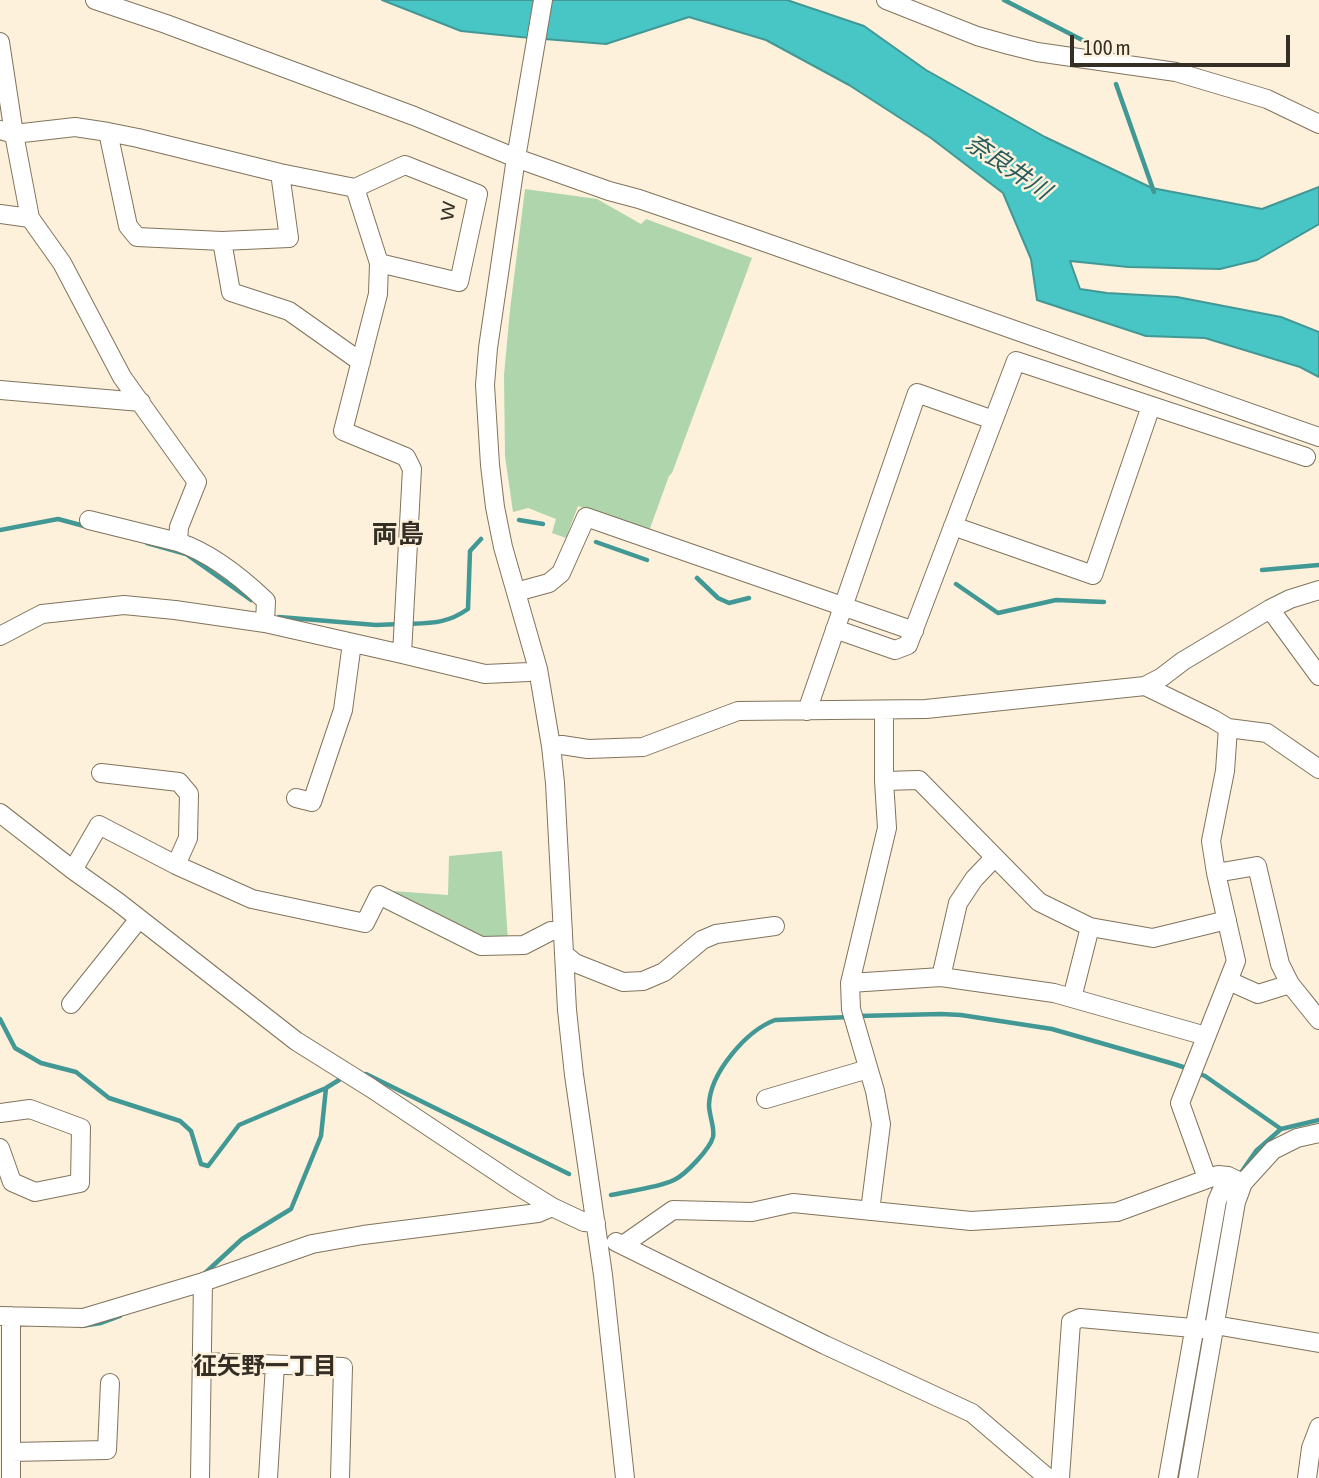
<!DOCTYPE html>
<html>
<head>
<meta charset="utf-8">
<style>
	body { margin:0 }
	#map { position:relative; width:1319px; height:1478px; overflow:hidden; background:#fdf1dc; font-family:"Asap Condensed",sans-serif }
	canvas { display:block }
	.scale { position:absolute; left:1070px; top:35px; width:220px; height:32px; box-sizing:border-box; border:4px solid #342e24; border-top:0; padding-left:9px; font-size:21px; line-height:24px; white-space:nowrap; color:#342e24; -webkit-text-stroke:5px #fdf1dc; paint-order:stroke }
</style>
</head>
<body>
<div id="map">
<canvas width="1319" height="1478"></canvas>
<div class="scale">100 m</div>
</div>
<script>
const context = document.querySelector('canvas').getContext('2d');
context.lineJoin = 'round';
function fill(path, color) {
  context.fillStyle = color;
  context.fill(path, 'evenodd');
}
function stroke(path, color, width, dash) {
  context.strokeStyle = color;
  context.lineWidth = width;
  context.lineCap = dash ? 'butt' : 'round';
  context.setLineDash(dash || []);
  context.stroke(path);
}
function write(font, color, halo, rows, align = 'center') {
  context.font = font + ' "Asap Condensed","Noto Sans JP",sans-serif';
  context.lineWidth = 5;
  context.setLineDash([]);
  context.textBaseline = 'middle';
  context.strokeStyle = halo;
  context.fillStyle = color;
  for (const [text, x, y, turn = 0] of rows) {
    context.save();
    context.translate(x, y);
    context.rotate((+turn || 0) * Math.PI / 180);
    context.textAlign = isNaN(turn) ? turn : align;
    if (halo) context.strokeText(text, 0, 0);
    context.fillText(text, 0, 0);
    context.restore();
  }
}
fill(new Path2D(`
	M525,189l72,10 44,25 5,-5 106,39 -80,215 -3,3 -20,55 -71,-25 -12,32 -14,-5 4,-14 -28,-11 -15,4 -8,-56 -1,-81 6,-65z
	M502,851l6,89h-28l-87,-44v-5l55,4 1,-39z`), '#aed5ab');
const water = new Path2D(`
	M382,0h405l77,26 62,44 119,67 107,51 110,21 57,-22v37l-62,36 -37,9 -92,-2 -58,-6 10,28 27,4 70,4 104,20 38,15v45l-19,-10 -95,-29 -59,-2 -109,-36 -6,-41 -28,-66 -72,-55 -82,-53 -83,-45 -77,-23 -83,27 -86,-7 -59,-6z`);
fill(water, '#48c5c5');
stroke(water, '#429895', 2);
stroke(new Path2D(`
	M1004,0l88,45
	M1116,84l38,108
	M519,520l24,4
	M0,530l58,-11 30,8
	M596,542l51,18
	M147,543l39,11 65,46
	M1262,570l57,-5
	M697,578l21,20 11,5 20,-5
	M956,584l42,29 58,-13 48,2
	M279,617l97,8 24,-1
	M409,624c24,-1 39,-1 59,-15l2,-58 11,-12
	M858,1016l83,-2 20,1 91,14 122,35 15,5
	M0,1019l15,29 26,15 35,9 33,26 71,23 11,10 10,33 7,2 31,-41 87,-37 13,-8
	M1197,1073l8,3 76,53
	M366,1074l203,100
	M1238,1177l18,-26 25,-22 38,-9
	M611,1195c18,-4 46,-7 63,-15 11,-5 36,-31 39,-43 2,-9 -4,-22 -4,-32 1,-32 37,-74 66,-85l75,-3
	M204,1274l38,-35 49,-30 30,-73 5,-48
	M81,1326l20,-3 19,-7
	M1205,1326l19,-112
	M1178,1478l25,-143`), '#429895', 4.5);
const minor = new Path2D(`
	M95,0l71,24 248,92 102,42 93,33 30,8 108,37 572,201
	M543,0l-27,158 -28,190 -3,37 5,80 5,42 8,40 35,122 13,77 4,37 12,227 7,65 29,200 22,203
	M886,0l91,36 32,9 28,7 139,20 91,27 52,25
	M0,42l14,92 16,84 32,45 60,114 75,105 -18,45 -1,15c33,11 63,35 88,59l-1,22
	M0,130l14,4 61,-7 33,5
	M280,173l9,65 -67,3 -85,-4 -9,-11 -20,-94 30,6 142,35 75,15
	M355,188l24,75 -1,31 -35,137 63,26 6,12 -10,185
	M355,188l50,-23 73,29 -19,88 -80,-19
	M0,214l30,4
	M222,241l9,51 58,19 72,51
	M0,390l141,12
	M89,520l89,22
	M953,526l140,49 58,-169
	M516,592l33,-9 12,-10 25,-56 328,114
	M1270,609l49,67
	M835,629l60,21 13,-5 108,-284 290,96
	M0,636l42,-22 82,-9 51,5 90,13 137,31 83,20 44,-2 9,-3
	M1145,686l68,33 15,9 -3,43 -14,70 5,32 41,-7 23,98 10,20 29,36
	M807,711l110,-318 76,27
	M1228,728l39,5 52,36
	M551,746l11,-1 26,4 55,-2 95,-36 188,-2 219,-23 17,-9 21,-16 87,-52 20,-10 29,-9
	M101,773l78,9 10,12 -1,44 -12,27
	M884,781l35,-1 120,122 51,25 63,11 74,-18
	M296,798l16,4 31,-92 9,-67
	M0,813l73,57 45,32 178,139 75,47 144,96 37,23 32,15 12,1
	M73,870l26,-45 77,40 76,34 113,24 14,-28 102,51 43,-1 27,-14h12
	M564,954l11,9 48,19 20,-1 21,-9 38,-32 14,-6 59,-8
	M941,977l17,-74 16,-24 21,-22
	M1229,981l29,13 32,-10
	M850,983l91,-6 113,16 152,43
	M1072,998l18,-71
	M71,1004l68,-85
	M766,1099l102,-30
	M0,1113l30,-4 51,19 -1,55 -45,9 -23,-10 -12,-34
	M1207,1178l-27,-75 56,-142 -20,-88
	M870,1211l11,-87 -6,-33 -24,-82 -1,-26 37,-155 -3,-47v-71
	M616,1242l209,103 147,68 76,65
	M623,1245l50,-35 79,2 41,-9 178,18 146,-9 101,-37 10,1 15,7
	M0,1316l83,2 120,-36 109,-38 51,-9 175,-22 14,-6
	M11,1316v162
	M1215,1325l104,18
	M202,1362l141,5 -3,111
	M11,1452l96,-2 3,-67
	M200,1478l3,-196
	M268,1478l7,-113
	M1060,1478l11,-156 9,-4 124,11
	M1168,1478l49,-277 11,-25
	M1188,1478l48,-276 7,-19 30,-33 24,-12 22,-5
	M1307,1478l4,-30 8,-21`);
stroke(minor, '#81735c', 20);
stroke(minor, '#fff', 18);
write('23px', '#342e24', '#fdf1dc', [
	["ｗ",447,211,-83]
]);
write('italic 24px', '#275b5b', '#fdf1dc', [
	["奈良井川",1008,167,34]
]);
write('bold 24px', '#342e24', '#fdf1dc', [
	["征矢野一丁目",265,1366]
]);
write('bold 26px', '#342e24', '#fdf1dc', [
	["両島",398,535]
]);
</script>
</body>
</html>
